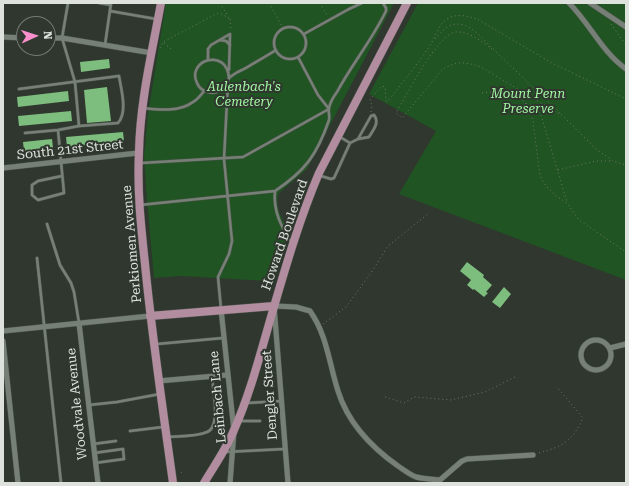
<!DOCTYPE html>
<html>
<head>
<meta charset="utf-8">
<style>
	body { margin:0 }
	#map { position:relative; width:629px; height:486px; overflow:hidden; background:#2f372f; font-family:"Roboto Serif",serif }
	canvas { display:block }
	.frame { position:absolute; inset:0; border:4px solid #dee2dd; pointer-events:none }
	.north { position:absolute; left:16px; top:16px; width:40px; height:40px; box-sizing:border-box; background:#2f372f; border:1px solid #757b75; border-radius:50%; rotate:87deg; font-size:11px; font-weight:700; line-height:16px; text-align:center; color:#dee2dd }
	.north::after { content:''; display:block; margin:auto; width:14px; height:18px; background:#f98fca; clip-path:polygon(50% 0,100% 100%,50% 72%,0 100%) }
</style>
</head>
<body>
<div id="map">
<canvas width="629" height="486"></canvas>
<div class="frame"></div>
<div class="north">N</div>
</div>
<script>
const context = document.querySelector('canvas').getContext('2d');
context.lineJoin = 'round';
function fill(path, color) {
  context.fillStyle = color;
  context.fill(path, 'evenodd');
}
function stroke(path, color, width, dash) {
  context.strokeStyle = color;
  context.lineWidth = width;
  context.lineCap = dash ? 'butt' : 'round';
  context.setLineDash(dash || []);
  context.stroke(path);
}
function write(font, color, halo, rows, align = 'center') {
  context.font = font + ' "Roboto Serif",serif';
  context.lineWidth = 4;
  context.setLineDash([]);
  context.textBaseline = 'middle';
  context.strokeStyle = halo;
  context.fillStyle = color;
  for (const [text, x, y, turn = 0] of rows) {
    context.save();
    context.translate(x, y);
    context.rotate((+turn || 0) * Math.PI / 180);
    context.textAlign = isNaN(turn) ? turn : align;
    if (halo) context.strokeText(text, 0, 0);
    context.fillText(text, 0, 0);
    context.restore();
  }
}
fill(new Path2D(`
	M166,3h228l-87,166 -28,24c-5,14 3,25 10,38l-14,47 -7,3 -87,-5 -27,2 -7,-77 -3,-44 4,-43z
	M418,3h208v277l-227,-86 37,-63 -67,-37z`), '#205422');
fill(new Path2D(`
	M109,59l1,9 -29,4 -1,-10z
	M107,87l4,34 -24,2 -3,-33z
	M68,91l1,10 -51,6 -1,-10z
	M71,111l1,10 -53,5 -1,-10z
	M123,132l1,9 -57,6 -1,-10z
	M52,139l1,9 -29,3 -1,-9z
	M467,262l17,13 -1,2 9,8 -6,7 2,1 -4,4 -10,-8 -1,1 -6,-5 4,-5 -11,-9z
	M504,287l7,7 -11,14 -8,-6z`), '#7dbd7d');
const lane = new Path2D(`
	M99,3l12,2
	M110,11l46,8
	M274 43a16 16 0 1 1 32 0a16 16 0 1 1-32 0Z
	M304,34l45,-25 13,-6
	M220,40l6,1 4,4
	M105,45l6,-42
	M208,60v-11l3,-4 19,-11 -1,36
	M229,78c-2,-31 -43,-18 -32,5 2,5 6,8 11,9 4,1 8,1 12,-1 7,-4 6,-10 10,-14 4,-3 9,-6 14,-8 10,-6 21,-12 32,-19
	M19,89l100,-13c2,13 9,36 -1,47l-39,3
	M143,108c16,2 37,4 50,-6 4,-2 8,-7 11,-11
	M25,133l33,-3
	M340,137l10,6
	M141,163l102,-6 86,-48 -11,-14 -20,-38
	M62,176l-24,5 -6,4v10l6,5 26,-7 -6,-63 21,-4 -4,-44 -13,-44 6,-35
	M321,176l10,3 3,-1 16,-35 8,-4 11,-2c4,-7 11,-14 5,-22l-3,1 -13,23
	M140,205l135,-14
	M47,224l13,41 11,18 3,9 5,31
	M291,242c-10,-16 -18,-31 -16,-51 30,-20 42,-36 54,-71 1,-4 -1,-8 0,-12 1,-5 5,-12 8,-16 15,-28 35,-52 49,-81v-3l-3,-5
	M37,258l24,225
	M221,309l-3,-32 11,-23 3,-13 -8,-82 4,-77
	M157,344l66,-6
	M247,403l35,-2
	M89,405l28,-3 43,-8
	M240,421h20
	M130,431l33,-4
	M167,437c13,-1 28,0 40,-5 14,-5 6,-43 5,-55
	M93,444l23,-3
	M225,452l60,-3
	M94,453l29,-4 1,10 -29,4`);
const street = new Path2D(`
	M569,3c21,21 33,49 57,66
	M590,3l36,24
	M3,37l21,1
	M48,38h14l90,15
	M3,168l135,-15
	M221,309l13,122 -4,52
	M79,323l19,160
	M3,331l147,-15
	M581 355a15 15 0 1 1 30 0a15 15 0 1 1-30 0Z
	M3,341l15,142
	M610,348l16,-4
	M158,381l69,-6
	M288,483l-14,-177 22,1 14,4c17,24 19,52 28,80 10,32 33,56 60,75 6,4 11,8 18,11 8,2 16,2 24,3l22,-19 5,-2 66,-4`);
const primary = new Path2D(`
	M161,3c-9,49 -21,99 -22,149 -2,38 2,75 6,112 7,73 18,146 28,219
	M150,316l124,-10
	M204,483c10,-17 23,-35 30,-53 16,-36 26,-75 37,-113 14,-48 28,-97 48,-144l88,-170`);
stroke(lane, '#4f554e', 3.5);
stroke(street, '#4f554e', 6);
stroke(primary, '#4f554e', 9);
stroke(new Path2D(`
	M220,3l8,13
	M269,3l14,25
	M320,3l7,12
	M230,19l1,11
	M611,24l15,21
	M435,39c4,-4 8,-9 12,-12 17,-10 33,8 44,20
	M164,43l7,6
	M160,48l3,-6 55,-29 3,1 8,4
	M492,49c-10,-7 -23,-18 -36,-17 -18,1 -50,64 -60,81l6,5 40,-48c15,-10 23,-8 39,-3l82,49 33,33 17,12 13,4
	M493,49l69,66
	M521,90l-2,6 7,8 7,17 7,55 6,10 10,10 11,7 12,17 47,32
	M482,93l28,-3 14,3
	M526,104l7,1 8,10 26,87
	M371,112l1,-6 -2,-7 12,-13 3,1 1,14h2c14,-18 28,-35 41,-54 6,-9 9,-22 18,-28 9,-6 21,-3 30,0l75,44 74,36
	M558,170l38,-9h16
	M323,324l23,-17 25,-34 17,-27 41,-33
	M385,397l19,6 10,-6 37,3 34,-8 32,-16
	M539,453c24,-7 33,-11 44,-35l-26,-31
	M181,473l1,-1`), '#6f766f', 1, [1, 3]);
stroke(lane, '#778077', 2.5);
stroke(street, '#778077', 5);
stroke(primary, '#b28d9f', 8);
write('italic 13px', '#a1f6a1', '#2f372f', [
	["Aulenbach's",244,87],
	["Cemetery",244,102],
	["Mount Penn",528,94],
	["Preserve",528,109]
]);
write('13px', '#dee2dd', '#2f372f', [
	["South 21st Street",70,150,-6],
	["Howard Boulevard",285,235,-71],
	["Perkiomen Avenue",132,244,-95],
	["Dengler Street",270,395,-94],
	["Leinbach Lane",218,397,-95],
	["Woodvale Avenue",77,404,-96]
]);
</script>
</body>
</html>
